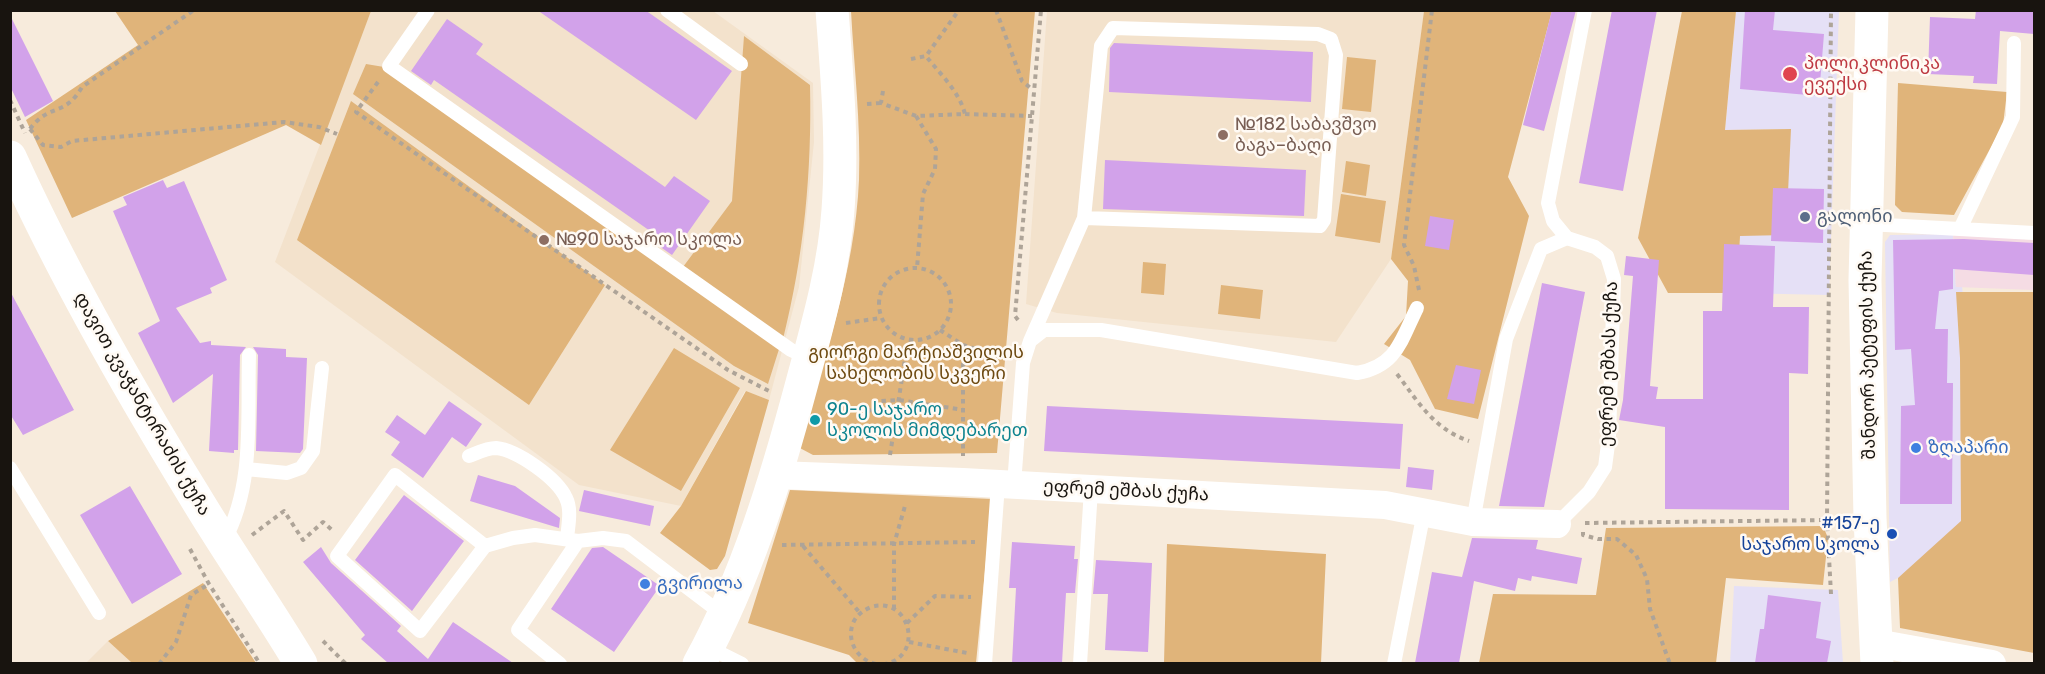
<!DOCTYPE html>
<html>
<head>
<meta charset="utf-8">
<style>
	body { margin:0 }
	#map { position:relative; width:2045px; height:674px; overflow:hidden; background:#f7ebdc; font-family:Rubik,sans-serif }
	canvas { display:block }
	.frame { position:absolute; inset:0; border:12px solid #18140f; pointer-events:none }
</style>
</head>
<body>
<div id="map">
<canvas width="2045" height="674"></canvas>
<div class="frame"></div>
</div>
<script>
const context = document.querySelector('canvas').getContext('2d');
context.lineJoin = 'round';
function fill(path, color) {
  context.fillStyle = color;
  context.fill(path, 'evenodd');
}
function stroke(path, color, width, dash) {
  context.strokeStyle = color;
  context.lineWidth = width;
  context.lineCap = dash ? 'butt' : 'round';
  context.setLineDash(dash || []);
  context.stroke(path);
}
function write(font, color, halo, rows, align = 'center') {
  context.font = font + ' Rubik,"Noto Sans Georgian",sans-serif';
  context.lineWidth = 5;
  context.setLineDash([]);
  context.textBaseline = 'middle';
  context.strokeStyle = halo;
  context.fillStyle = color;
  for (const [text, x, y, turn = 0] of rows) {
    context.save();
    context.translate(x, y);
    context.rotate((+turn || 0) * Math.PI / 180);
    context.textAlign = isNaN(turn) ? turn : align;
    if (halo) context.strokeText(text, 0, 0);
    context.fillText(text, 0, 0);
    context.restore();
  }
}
fill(new Path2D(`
	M1736,11h103l-10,284 -92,-2 3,-57 51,-107 -66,1z
	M1953,234l3,53 6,-1 7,66 -1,190 -78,40 -5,-340 5,-7z
	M1734,586l104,4 5,73 -113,1z`), '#e5e0f6');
fill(new Path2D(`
	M1953,234l81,6v50l-78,-3z`), '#f5dce4');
fill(new Path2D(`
	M371,11h342l100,72 1,59 -15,145 -30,113 -24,-9 -64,115 -102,-21 -304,-223z
	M1047,11h377l-33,248 -55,83 -279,-29 -31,-9z
	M108,641l24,22 -47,1z`), '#f3e2cc');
fill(new Path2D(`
	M115,11h256l-50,134 -35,-20 -214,93 -46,-98 112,-75z
	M851,11h184l-38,442 -184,2 -15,-8c26,-87 57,-176 61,-267 2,-57 -5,-113 -8,-169z
	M1424,11h128l-44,166 21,39 -51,203 -43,-10 -25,-49 -26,-16 22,-28 2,-35 -17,-22z
	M1682,11h54l-11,119 66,-1 -5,106 -46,1 -3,57h-69l-30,-55z
	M744,36l66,49c2,86 -6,171 -27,254l-100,-72 49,-66z
	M1347,57l29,3 -5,52 -29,-3z
	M366,64l18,3 396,279 -12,38 -34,-18 -381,-272z
	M1898,83l109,9 -4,33 -49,90 -52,-3 -7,-7z
	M351,101l254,184 -76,120 -232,-165z
	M1346,161l24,4 -4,31 -24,-4z
	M1341,194l45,7 -6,42 -45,-7z
	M1143,262l23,2 -2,31 -23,-2z
	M1221,285l42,5 -3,29 -42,-5z
	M1956,292h78v361l-134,-25 -2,-50 63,-57 -1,-163z
	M674,348l66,40 -59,103 -71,-41z
	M746,391l23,9 -44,156 -8,13 -7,1 -50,-37 21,-27z
	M790,490l202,9 -16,164h-119l-8,-8 -101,-32z
	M1823,526l5,12 -5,47 -97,-7 -10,85h-237l14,-69 103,1 10,-67z
	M1167,544l159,10 -5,109h-157z
	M203,583l53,80h-124l-24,-22z`), '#e0b47a');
fill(new Path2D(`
	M537,10h108l87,61 -36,49z
	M1552,10h24l-32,121 -21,-6z
	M1612,10h45l-34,181 -44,-8z
	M1745,10h30l-2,20 51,4 -5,62 -79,-7z
	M1976,10h58v24l-34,-3 -3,53 -24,-1 1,-7 -46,-2 2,-57 45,2z
	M10,15l43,86 -28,16 -15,-31z
	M447,19l36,25 -7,10 189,133 9,-11 36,25 -38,54 -23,-16 4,-6 -219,-153 -3,5 -20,-14z
	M1114,43l199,9 -2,50 -202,-10 1,-44z
	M1105,160l201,10 -2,46 -201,-7z
	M163,180l4,8 17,-7 43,99 -17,8 2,5 -36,15 24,35 11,-2v4l35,2 -6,8 -2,95h-4v3l-25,-2 4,-77 -40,29 -35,-70 22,-12 -47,-110 14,-6 -4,-8z
	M1773,188l51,1 -1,54 -52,-2z
	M1430,216l24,4 -5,30 -24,-4z
	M1964,239l70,4v32l-81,-6v20l-14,2 -4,38h13l-1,54h6l-1,121h-52l1,-98 14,-1 -4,-56 -16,1 -2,-110z
	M1724,244l51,2 -2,61h36l-1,67 -19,-1v137l-124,-1v-82l-46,-7 4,-20 10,-124 -9,-1 2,-19 33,4 -9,126 8,1 -2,12h47v-88h19z
	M1542,283l43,9 -41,215 -45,-1z
	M10,291l64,119 -51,25 -13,-21z
	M253,347l33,2v8l21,1 -4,91 -3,4 -44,-2 2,-96z
	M1456,365l25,5 -7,34 -27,-5z
	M449,401l33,23 -16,23 -14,-10 -29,41 -32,-23 9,-13 -15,-10 12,-17 28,20z
	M1047,406l356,18 -3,45 -356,-18z
	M1408,467l26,3 -2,20 -26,-3z
	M478,475l37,11 45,32 -1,10 -89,-27z
	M130,486l52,88 -50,30 -52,-89z
	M584,490l70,16 -4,20 -71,-15z
	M404,495l60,46 -52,70 -57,-51z
	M1472,538l66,2 -2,9 46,9 -5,26 -45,-8 -1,5 -13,-3 -3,13 -41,-10 -15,82h-44l17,-91 30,5z
	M1012,542l63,4 -1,13h4l-3,34h-9l-4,70h-50l4,-75h-7z
	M321,547l10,16 70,63 -4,5 31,28 25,-37 60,41h-125l-27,-24 4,-4 -62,-73z
	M603,547l57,39 -46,66 -63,-43 41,-61z
	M1096,560l56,3 -4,89 -43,-2 3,-56h-15z
	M1768,595l53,7 -5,36 15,3 -4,22h-72l5,-34h4z`), '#d2a2ea');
stroke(new Path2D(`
	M996,10l26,71 11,9
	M911,59l15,-3 33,-46
	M378,82l-22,30 372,258 43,22
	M883,91l-2,12 35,13 49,-2c-6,-23 -25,-40 -39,-58
	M10,100l15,33
	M867,104l14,-1
	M965,114l67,2
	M916,116l20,33 -1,20 -12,25 -6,74
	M30,129l13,16 18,2 11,-6 212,-19 35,5 18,7
	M30,129c20,-27 34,-11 52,-42l112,-77
	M879 304a36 36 0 1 1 72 0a36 36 0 1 1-72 0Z
	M1419,290l-5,-24 -10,-21 28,-235
	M1018,320l-3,-4 26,-306
	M846,323l35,-5
	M940,330l23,15 42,13
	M963,345v111
	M1397,374c22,29 37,55 72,67
	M868,412l11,-11 20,-1 65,10
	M890,455l18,-115
	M1585,523l242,-3
	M1583,532v3l15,4h19l19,16 11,24 3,30 20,55
	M252,535l32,-24 19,29 20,-18 9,8
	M782,545l193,-3
	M803,546l57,67
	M190,549l19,35 51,80
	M1831,594l-4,-74 4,-510
	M894,609v-65l11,-38
	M907,623l28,-27 36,1
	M323,641l23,23
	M909,642l58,11
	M159,664l17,-22 15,-47 18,-11
	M876,664c-19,-4 -31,-25 -22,-43 4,-7 10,-11 17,-14 39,-12 54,49 14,57
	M1099,664h29`), '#aea498', 4, [4.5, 4.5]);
stroke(new Path2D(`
	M428,10l-39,56 402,284 17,8
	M667,10l74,54
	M1867,224l167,9
	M1960,229l53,-112 1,-74
	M1567,238l-14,-17 -5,-18 37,-193
	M1030,341l54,-123 17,-172 12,-18 205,6 13,5 5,16 -12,165 -4,6 -236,-8
	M469,456c8,-3 18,-8 27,-8 21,2 61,30 70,50 6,12 2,28 1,41
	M10,468l89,145
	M246,469l41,4 14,-5 12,-17 9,-83
	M1014,485l9,-122 7,-22 14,-11h57l256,43c40,-7 44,-33 60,-65
	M1473,522l33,-183 35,-90 26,-11 28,9 12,9 7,23 -5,158 -4,30 -16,25 -32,32
	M224,541c31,-56 23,-124 25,-186
	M485,546l-90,-71 -58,81 83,75 65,-85 28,-8 22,-3 43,6 25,-3 23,3 96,73
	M708,647l34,17
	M560,664l-42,-34 60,-89
	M985,664l13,-180
	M1080,664l11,-175
	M1394,664l30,-152`), '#fff', 14);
stroke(new Path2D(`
	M777,475l186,7 422,23 88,17 84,2
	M1876,643l116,21`), '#fff', 28);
stroke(new Path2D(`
	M1872,10l-7,270 5,238 7,146
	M10,157c53,117 117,229 184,338 34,57 73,112 107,169
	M699,664c48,-88 77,-184 103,-281 15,-56 32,-114 36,-173 5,-67 -1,-133 -6,-200`), '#fff', 33);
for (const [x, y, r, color] of [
	[1790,74,8,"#e0444e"],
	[1223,135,6,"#8d6e63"],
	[1805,217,6,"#5c6f8a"],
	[544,240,6,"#8d6e63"],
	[815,420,6,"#0f9aa8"],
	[1916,448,6,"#3f7fe0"],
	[1892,534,6,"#1a4fb4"],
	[645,584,6,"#3f7fe0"]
]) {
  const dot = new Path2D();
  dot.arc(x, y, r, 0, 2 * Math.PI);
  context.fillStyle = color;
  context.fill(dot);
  stroke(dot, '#fffaf4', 2);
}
write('18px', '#be3a42', '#fffaf4', [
	["პოლიკლინიკა",1804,64],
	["ევექსი",1804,85]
], 'left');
write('18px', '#785e54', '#fffaf4', [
	["№182 საბავშვო",1235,125],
	["ბაგა–ბაღი",1235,146],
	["№90 საჯარო სკოლა",556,240]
], 'left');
write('18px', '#4e5e75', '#fffaf4', [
	["გალონი",1817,217]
], 'left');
write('18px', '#6e4a11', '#fffaf4', [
	["გიორგი მარტიაშვილის",916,353],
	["სახელობის სკვერი",916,374]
]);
write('18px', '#18140f', '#fffaf4', [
	["შანდორ პეტეფის ქუჩა",1868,355,-91],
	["ეფრემ ეშბას ქუჩა",1609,364,-88],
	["დავით კვაჭანტირაძის ქუჩა",142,404,60],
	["ეფრემ ეშბას ქუჩა",1126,491,3]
]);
write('18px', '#0d838f', '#fffaf4', [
	["90-ე საჯარო",827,410],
	["სკოლის მიმდებარეთ",827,431]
], 'left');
write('18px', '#366cbe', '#fffaf4', [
	["ზღაპარი",1928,448],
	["გვირილა",657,584]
], 'left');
write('18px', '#164399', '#fffaf4', [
	["#157-ე",1880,524],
	["საჯარო სკოლა",1880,545]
], 'right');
</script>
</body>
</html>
